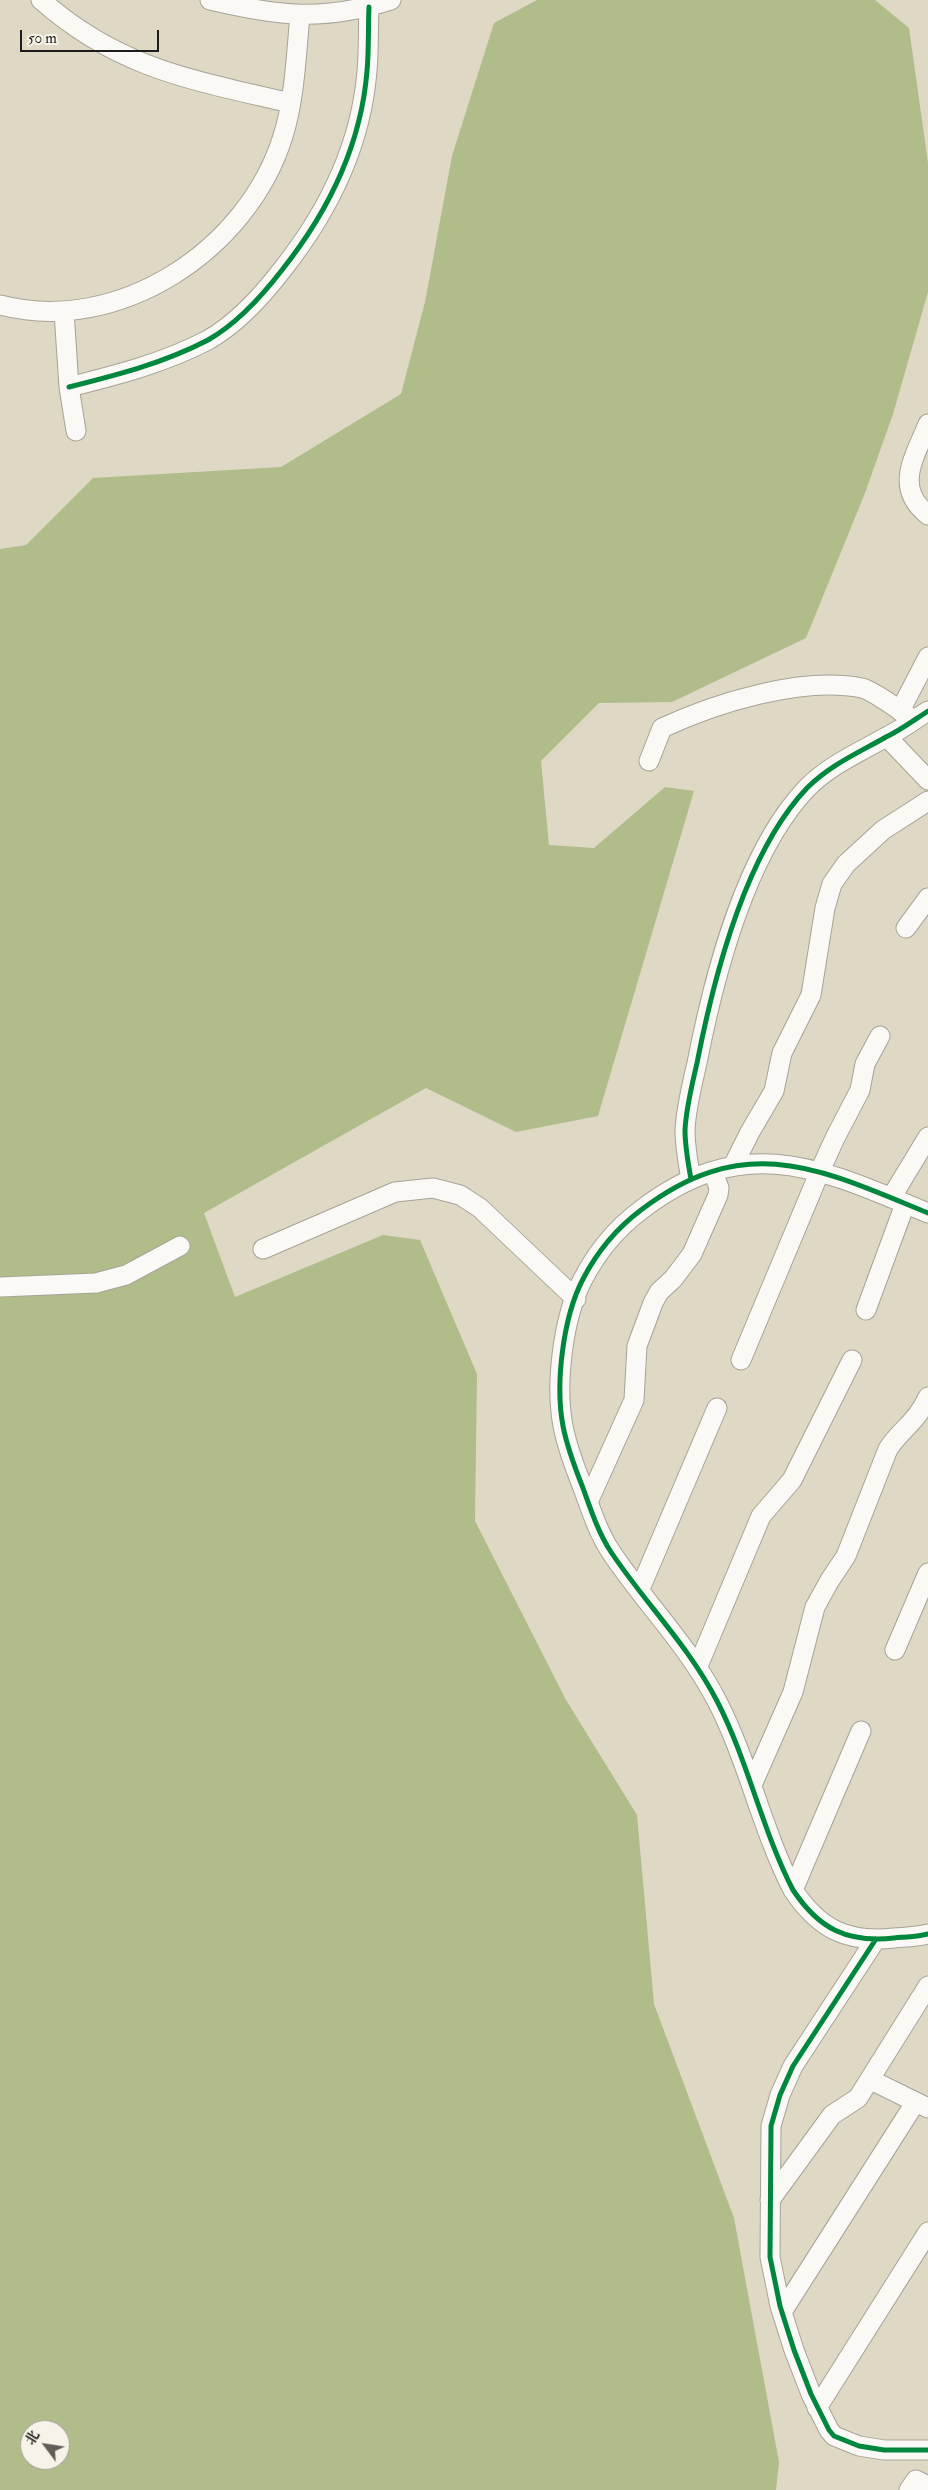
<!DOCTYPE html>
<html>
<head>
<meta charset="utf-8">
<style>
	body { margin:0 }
	#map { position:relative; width:928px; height:2490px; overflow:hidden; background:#ded8c4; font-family:"IM FELL Double Pica","Noto Serif SC",serif }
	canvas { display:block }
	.north { position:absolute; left:20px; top:2420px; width:50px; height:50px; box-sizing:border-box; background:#f7f3e8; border:1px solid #9f9d96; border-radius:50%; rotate:301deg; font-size:14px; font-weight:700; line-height:20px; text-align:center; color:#1c1c1c }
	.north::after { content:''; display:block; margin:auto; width:18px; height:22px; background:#605e57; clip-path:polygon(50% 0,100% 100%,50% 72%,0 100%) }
	.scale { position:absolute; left:20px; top:30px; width:139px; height:22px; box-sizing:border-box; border:2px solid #1c1c1c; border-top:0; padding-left:6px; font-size:15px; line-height:18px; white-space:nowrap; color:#1c1c1c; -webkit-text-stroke:4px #f7f3e8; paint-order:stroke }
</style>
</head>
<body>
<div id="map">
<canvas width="928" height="2490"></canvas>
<div class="north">北</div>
<div class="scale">50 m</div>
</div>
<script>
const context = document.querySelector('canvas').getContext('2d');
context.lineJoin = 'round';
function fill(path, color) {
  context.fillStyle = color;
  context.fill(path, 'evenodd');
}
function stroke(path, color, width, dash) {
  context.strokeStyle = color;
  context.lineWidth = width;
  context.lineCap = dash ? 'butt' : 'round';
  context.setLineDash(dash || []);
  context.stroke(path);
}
fill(new Path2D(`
	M537,0h338l34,28 19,135v129l-35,122 -28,79 -59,145 -134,64 -73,1 -58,58 8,84 45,3 71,-61 29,4 -96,325 -82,16 -90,-44 -222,125 31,84 148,-62 37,5 57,134 -2,147 91,179 71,115 17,189 80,214 45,244 -3,28h-776v-1941l26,-4 67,-67 188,-11 120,-73 24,-92 27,-146 42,-133zM30,2430h30v30h-30z`), '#b0bd8a');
const minor = new Path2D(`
	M41,0c78,69 152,80 249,103
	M210,0c68,16 112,22 181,0
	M0,305c118,31 248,-55 283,-169 12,-38 13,-81 17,-120
	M64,312l5,75 7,44
	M69,387c48,-12 95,-24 139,-47 30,-17 54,-44 74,-70 46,-58 79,-124 85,-199 2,-21 1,-43 2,-64
	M928,424c-13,33 -35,63 0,91
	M900,711l28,-54
	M887,737l41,43
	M649,761l13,-33c54,-25 140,-52 200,-40 12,3 40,24 52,32
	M906,928l22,-30
	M733,1166l17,-34 24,-41 8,-38 29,-58 14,-87 7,-24 14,-20 37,-34 45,-29
	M691,1179c-3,-16 -6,-32 -6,-49 1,-22 7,-45 12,-67 17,-87 48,-210 110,-275 23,-23 51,-35 79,-51 15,-7 28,-17 42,-26
	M891,1198l37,-61
	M928,1213c-107,-44 -182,-83 -287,-3 -24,18 -44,42 -58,69 -20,38 -28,105 -20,147 4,21 12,42 20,62 8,22 15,44 28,64 34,51 77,93 106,149 31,60 45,129 76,189 26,39 54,53 101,48 11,-1 23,-1 34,-4
	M263,1249l132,-57 38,-4 27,7 20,13 96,91
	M0,1287l96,-4 30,-8 54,-29
	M866,1310l39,-106
	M741,1360l79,-189 15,-33 25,-48 5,-26 15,-28
	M588,1502l46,-102 3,-54 16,-43 6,-11 14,-13 19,-25 26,-59 1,-7 -6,-16
	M640,1589l77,-181
	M895,1650l33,-77
	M698,1666l63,-150 31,-36 60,-120
	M752,1785l41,-93 22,-85 15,-27 16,-24 42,-107c14,-21 28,-26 40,-52
	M793,1890l68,-159
	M876,1939l-83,127 -13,29 -9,31 -1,131 10,49 14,44 17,44 18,36 5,6 25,10 25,4h44
	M871,2080l57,28
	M770,2200l62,-85 26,-17 70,-112
	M782,2312l133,-209
	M817,2408l111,-176
	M909,2490l7,-10 12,6`);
stroke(minor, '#a7a397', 21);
stroke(minor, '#faf9f6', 19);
stroke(new Path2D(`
	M69,387c48,-12 95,-24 139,-47 30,-17 54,-44 74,-70 46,-58 79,-124 85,-199 2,-21 1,-43 2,-64
	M691,1179c-3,-16 -6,-32 -6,-49 1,-22 7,-45 12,-67 17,-87 48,-210 110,-275 23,-23 51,-35 79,-51 15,-7 28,-17 42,-26
	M928,1213c-107,-44 -182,-83 -287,-3 -24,18 -44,42 -58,69 -20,38 -28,105 -20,147 4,21 12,42 20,62 8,22 15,44 28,64 34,51 77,93 106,149 31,60 45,129 76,189 26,39 54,53 101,48 11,-1 23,-1 34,-4
	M876,1939l-83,127 -13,29 -9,31 -1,131 10,49 14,44 17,44 18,36 5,6 25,10 25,4h44`), '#00873e', 5);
</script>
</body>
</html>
